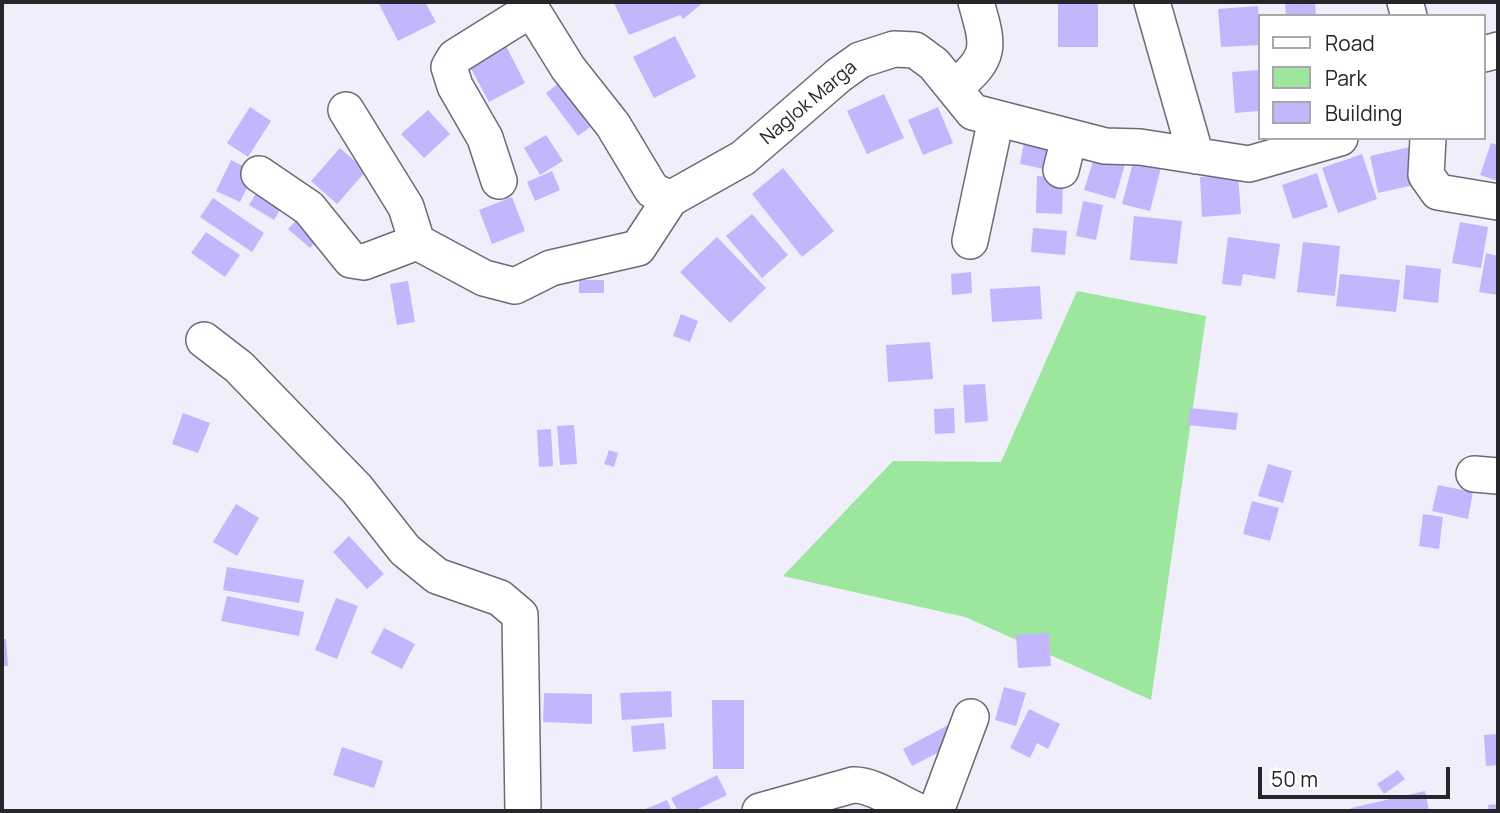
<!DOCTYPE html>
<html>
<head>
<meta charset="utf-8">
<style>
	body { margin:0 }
	#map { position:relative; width:1500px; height:813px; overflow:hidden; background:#f0eefb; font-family:Manrope,sans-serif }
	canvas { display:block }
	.frame { position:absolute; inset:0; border:4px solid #26252a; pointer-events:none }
	.legend { position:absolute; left:1258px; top:14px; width:228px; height:126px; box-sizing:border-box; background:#fff; border:2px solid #a8a8aa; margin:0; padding:9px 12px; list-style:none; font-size:21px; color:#26252a }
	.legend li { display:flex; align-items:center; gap:14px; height:35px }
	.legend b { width:35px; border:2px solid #a8a8aa }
	.scale { position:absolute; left:1258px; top:767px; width:192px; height:32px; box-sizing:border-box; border:4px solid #26252a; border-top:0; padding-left:9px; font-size:21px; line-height:24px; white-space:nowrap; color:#26252a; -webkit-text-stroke:5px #fff; paint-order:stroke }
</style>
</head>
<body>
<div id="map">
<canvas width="1500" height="813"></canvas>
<div class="frame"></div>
<ul class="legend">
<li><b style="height:9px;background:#fff"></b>Road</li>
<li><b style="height:19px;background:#9de69d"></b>Park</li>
<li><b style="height:19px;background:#c4b6fd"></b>Building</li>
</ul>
<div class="scale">50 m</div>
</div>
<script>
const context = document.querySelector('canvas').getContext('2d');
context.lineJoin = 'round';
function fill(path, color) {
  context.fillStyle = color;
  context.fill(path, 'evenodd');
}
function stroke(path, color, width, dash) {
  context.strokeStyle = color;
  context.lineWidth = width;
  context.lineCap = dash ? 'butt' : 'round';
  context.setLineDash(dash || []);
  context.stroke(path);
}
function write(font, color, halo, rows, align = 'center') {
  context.font = font + ' Manrope,sans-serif';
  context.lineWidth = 5;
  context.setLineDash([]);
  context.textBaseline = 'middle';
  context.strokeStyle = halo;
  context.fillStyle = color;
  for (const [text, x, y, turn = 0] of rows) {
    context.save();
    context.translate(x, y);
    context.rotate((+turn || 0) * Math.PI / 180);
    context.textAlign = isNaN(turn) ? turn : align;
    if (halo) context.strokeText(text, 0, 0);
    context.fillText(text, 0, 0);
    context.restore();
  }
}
fill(new Path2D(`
	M1077,291l129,25 -55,384 -186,-83 -182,-41 110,-115 108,1z`), '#9de69d');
fill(new Path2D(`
	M384,2h41l11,20 -38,19 -19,-37z
	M617,2h87l-21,17 -3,-4 -51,20 -15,-32z
	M1285,2h30l1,14h-30z
	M1098,3v44h-40v-43z
	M1258,6l2,39 -39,2 -3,-38z
	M675,36l21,41 -42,21 -21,-41z
	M506,46l19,37 -36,19 -20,-37z
	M1260,70v41l-25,2 -3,-41z
	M569,75l32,44 -23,17 -32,-43z
	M884,94l20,44 -37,16 -20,-43z
	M250,107l21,14 -23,36 -21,-14z
	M938,107l15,36 -30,12 -15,-35z
	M428,110l22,24 -26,24 -23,-24z
	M1026,131l35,7 -7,33 -34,-7z
	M546,135l17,26 -23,14 -16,-27z
	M1491,143l7,2v36l-18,-6z
	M1410,147l8,37 -40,9 -8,-37z
	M340,148l26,23 -29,33 -26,-23z
	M1096,152l30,9 -11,38 -31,-9z
	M1362,154l15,45 -39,14 -16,-45z
	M1134,159l27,8 -11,44 -28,-7z
	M231,160l24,12 -15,30 -24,-11z
	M783,168l51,63 -32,26 -50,-63z
	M552,171l8,19 -25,11 -8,-19z
	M1317,173l11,34 -35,12 -11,-34z
	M1238,175l3,39 -39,3 -2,-40z
	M1037,176l26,1 -1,37 -26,-1z
	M260,187l25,14 -11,19 -25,-15z
	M512,197l13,34 -33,13 -13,-34z
	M213,198l51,35 -12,19 -52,-35z
	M1083,201l20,4 -7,35 -20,-4z
	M303,213l22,19 -15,16 -22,-19z
	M752,214l36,41 -26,23 -36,-42z
	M1134,216l48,5 -5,43 -47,-4z
	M1460,222l28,5 -7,41 -29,-5z
	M1033,228l34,3 -2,24 -34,-3z
	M206,232l34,23 -15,22 -34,-24z
	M717,237l49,51 -36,35 -50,-51z
	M1228,237l52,7 -5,35 -32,-5 -2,12 -19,-2z
	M1303,242l37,4 -5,50 -38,-4z
	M1486,253l12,3v39l-19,-3z
	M1406,265l35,4 -3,34 -35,-4z
	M971,272l1,21 -20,2 -1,-21z
	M1340,274l60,6 -4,32 -60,-6z
	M579,280h25v13h-25z
	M408,281l7,41 -18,3 -7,-41z
	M1040,286l2,33 -50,3 -2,-33z
	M681,314l17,7 -8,21 -17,-6z
	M930,342l3,37 -45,3 -2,-37z
	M985,384l3,37 -23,2 -2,-38z
	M954,408l1,25 -20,1 -1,-25z
	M1190,408l48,5 -2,17 -48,-5z
	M183,413l27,10 -12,30 -26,-9z
	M574,425l3,39 -17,1 -3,-39z
	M551,429l2,37 -14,1 -2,-37z
	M609,450l9,3 -4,14 -10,-3z
	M1268,464l24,7 -9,32 -25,-7z
	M1438,485l35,7 -5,27 -36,-8z
	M1252,501l27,7 -9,33 -27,-7z
	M236,504l23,14 -22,38 -24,-14z
	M1423,514l20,3 -4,32 -20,-3z
	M349,536l35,38 -17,15 -34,-37z
	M227,567l77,13 -5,23 -76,-13z
	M227,596l77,16 -5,24 -78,-15z
	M336,598l22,8 -21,53 -22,-9z
	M384,628l31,16 -13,25 -31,-16z
	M1049,633l2,33 -33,2 -2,-33z
	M2,639h4l2,27h-6z
	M1004,687l22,6 -10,33 -21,-6z
	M671,691l1,26 -50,3 -2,-27z
	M544,693l48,1v30l-49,-2z
	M712,700h32v69h-31z
	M1029,709l31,15 -12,25 -11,-6 -7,15 -20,-10z
	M664,723l2,26 -33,3 -2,-26z
	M950,724l9,18 -47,24 -9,-17z
	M1498,734v31l-12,1 -2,-31z
	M342,747l41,14 -9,27 -41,-13z
	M1398,770l7,9 -21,15 -7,-10z
	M717,775l10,20 -33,16h-16l-7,-13z
	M1425,791l4,20h-77l-1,-3z
	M667,800l5,11h-31z
	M1498,804v7h-9l-1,-6z`), '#c4b6fd');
const minor = new Path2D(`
	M527,2l41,66 45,57 39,65 18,9 73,-41 96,-83 21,-15 34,-11 21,1 19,14 39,48 132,34 35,1 109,17 91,-26
	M1152,2l44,154
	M1405,2l4,14
	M1484,54l14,-4
	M955,87c37,-30 34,-40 21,-85
	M346,110l60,97 11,35
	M1428,138l-2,37 12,17 60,10
	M1061,170l8,-32
	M259,174l50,34 42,52 13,2 53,-20 67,36 31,8 36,-18 87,-20 32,-49
	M499,181l-14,-43 -30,-52 -6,-19 6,-10 77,-48
	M970,241l26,-122
	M204,340l35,27 118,122 48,61 32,26 63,22 20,17 3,196
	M1474,474l24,2
	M760,811l93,-26c20,-1 45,18 65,26
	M936,811l35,-94`);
stroke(minor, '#6c6a75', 38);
stroke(minor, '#fff', 35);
write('19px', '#26252a', '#fff', [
	["Naglok Marga",809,103,-40]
]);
</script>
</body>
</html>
